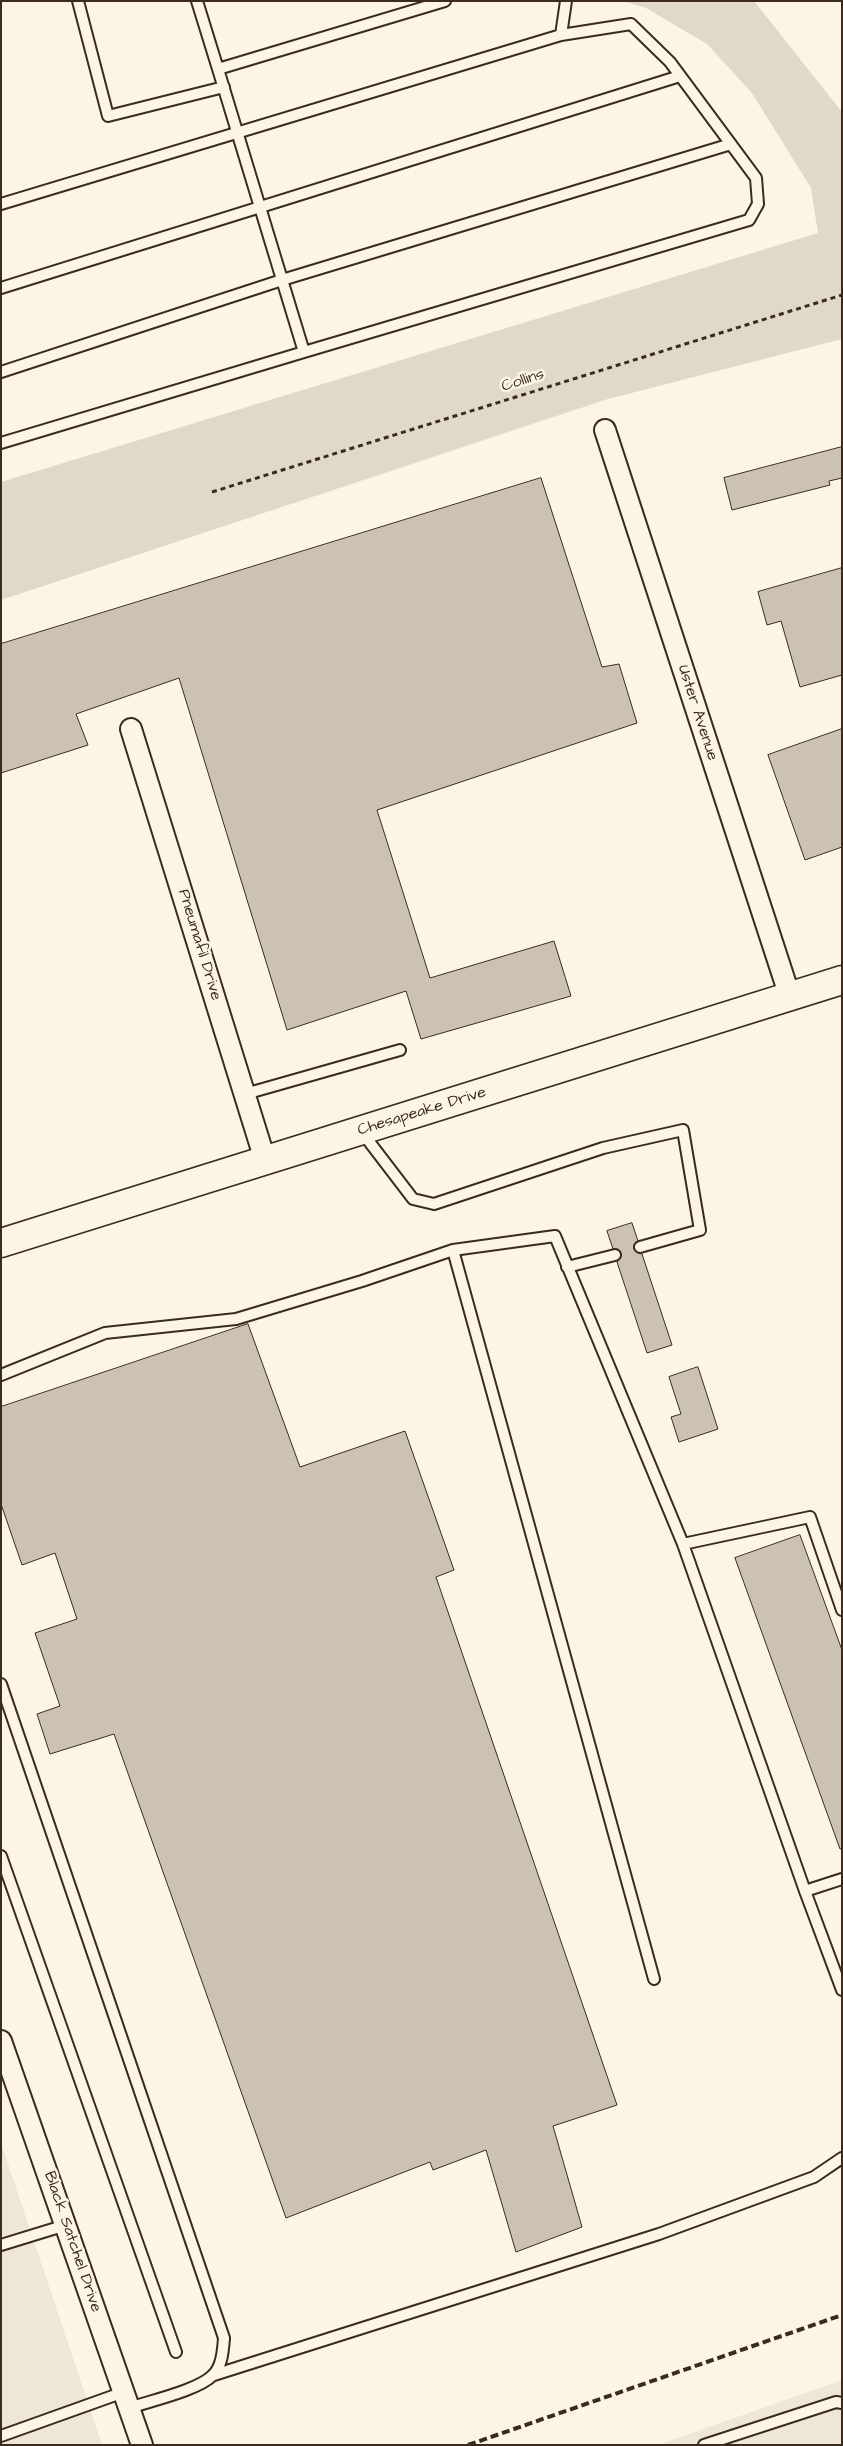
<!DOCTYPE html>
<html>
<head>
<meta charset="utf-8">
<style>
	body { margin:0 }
	#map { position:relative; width:843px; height:2446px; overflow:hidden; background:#fcf5e5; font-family:"Architects Daughter",sans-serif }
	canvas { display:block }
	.frame { position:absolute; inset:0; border:2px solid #3b2a1e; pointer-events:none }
</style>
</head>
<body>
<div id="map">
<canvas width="843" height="2446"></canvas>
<div class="frame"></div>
</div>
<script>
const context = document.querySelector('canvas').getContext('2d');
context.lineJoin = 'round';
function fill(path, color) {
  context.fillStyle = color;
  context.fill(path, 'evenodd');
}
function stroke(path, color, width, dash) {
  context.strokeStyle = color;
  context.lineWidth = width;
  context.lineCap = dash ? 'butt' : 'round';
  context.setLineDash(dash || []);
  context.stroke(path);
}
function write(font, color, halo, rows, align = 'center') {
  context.font = font + ' "Architects Daughter",sans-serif';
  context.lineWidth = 5;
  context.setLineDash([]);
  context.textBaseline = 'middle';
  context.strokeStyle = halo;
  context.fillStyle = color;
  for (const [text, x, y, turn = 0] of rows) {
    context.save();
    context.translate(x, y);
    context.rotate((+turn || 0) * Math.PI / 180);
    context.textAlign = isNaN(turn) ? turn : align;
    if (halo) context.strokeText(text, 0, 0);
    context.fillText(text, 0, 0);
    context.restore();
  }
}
fill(new Path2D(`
	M1,2143l101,302h-101z
	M842,2380v65h-184z`), '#eee6d6');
fill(new Path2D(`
	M623,1h131l88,111v227l-234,60 -607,201v-118l817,-249 -7,-45 -59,-95 -45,-49 -61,-36z`), '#e0d8c8');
const building = new Path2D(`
	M842,447v31l-13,3 1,4 -98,25 -8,-32z
	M541,478l61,189 17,-3 18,59 -260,87 53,168 124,-37 17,55 -150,43 -15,-48 -119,39 -108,-352 -103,36 12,31 -87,28v-129z
	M842,568v107l-42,12 -19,-66 -14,4 -9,-33z
	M842,729v118l-37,13 -37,-105z
	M632,1223l6,18 -4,4v4l4,4 4,1 30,91 -25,8 -30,-91 4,-5v-4l-4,-4h-4l-6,-18z
	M248,1324l52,143 105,-36 49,139 -18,7 181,528 -64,21 29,101 -66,25 -30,-102 -53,20 -3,-8 -144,56 -172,-484 -64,20 -13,-40 23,-8 -25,-73 42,-14 -22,-66 -33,12 -21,-61v-97z
	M698,1367l20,62 -39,13 -8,-25 10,-3 -12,-37z
	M800,1535l42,115v198l-2,1 -105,-291z`);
fill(building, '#ccc2b3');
stroke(building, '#3b2a1e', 1);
const lane = new Path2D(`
	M78,1l30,115 116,-29
	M197,1l21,68 227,-68
	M1,204l560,-169 5,-34
	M1,288l679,-212
	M304,352l445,-132 9,-16 -2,-26 -86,-116 -39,-38 -70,11
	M1,372l281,-92 449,-136
	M1,443l303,-91 -86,-283
	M245,1094l155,-44
	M361,1131l52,68 21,5 169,-56 80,-18 17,100 -60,17
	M453,1250l201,729
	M567,1267l48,-12
	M1,1375l104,-42 131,-14 126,-38 91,-31 102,-14 128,308 122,347 37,99
	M683,1544l127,-27 32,93
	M1,1684l223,654c-1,13 -2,28 -11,37 -14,15 -63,26 -84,33
	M1,1856l175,496
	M805,1891l37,-12
	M1,2245l65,-20
	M214,2375l445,-141 155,-57 28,-19
	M1,2436l123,-44
	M704,2445l132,-43 6,1`);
const street = new Path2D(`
	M605,430l185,567
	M131,729l134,431
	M1,2041l141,404`);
const secondary = new Path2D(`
	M1,1243l841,-263`);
stroke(lane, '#3b2a1e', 14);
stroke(street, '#3b2a1e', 24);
stroke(secondary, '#3b2a1e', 31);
stroke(new Path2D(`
	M212,492l630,-197`), '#3b2a1e', 3, [5, 4]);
stroke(lane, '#fcf5e5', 10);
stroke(street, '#fcf5e5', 20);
stroke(secondary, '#fcf5e5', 28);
stroke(new Path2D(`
	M468,2445l374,-130`), '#3b2a1e', 4, [8, 4]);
write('16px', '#3b2a1e', '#fcf5e5', [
	["Collins",523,381,-18],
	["Uster Avenue",697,713,72],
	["Pneumafil Drive",199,945,73],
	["Chesapeake Drive",422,1112,-17],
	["Black Satchel Drive",72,2242,71]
]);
</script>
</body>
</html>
